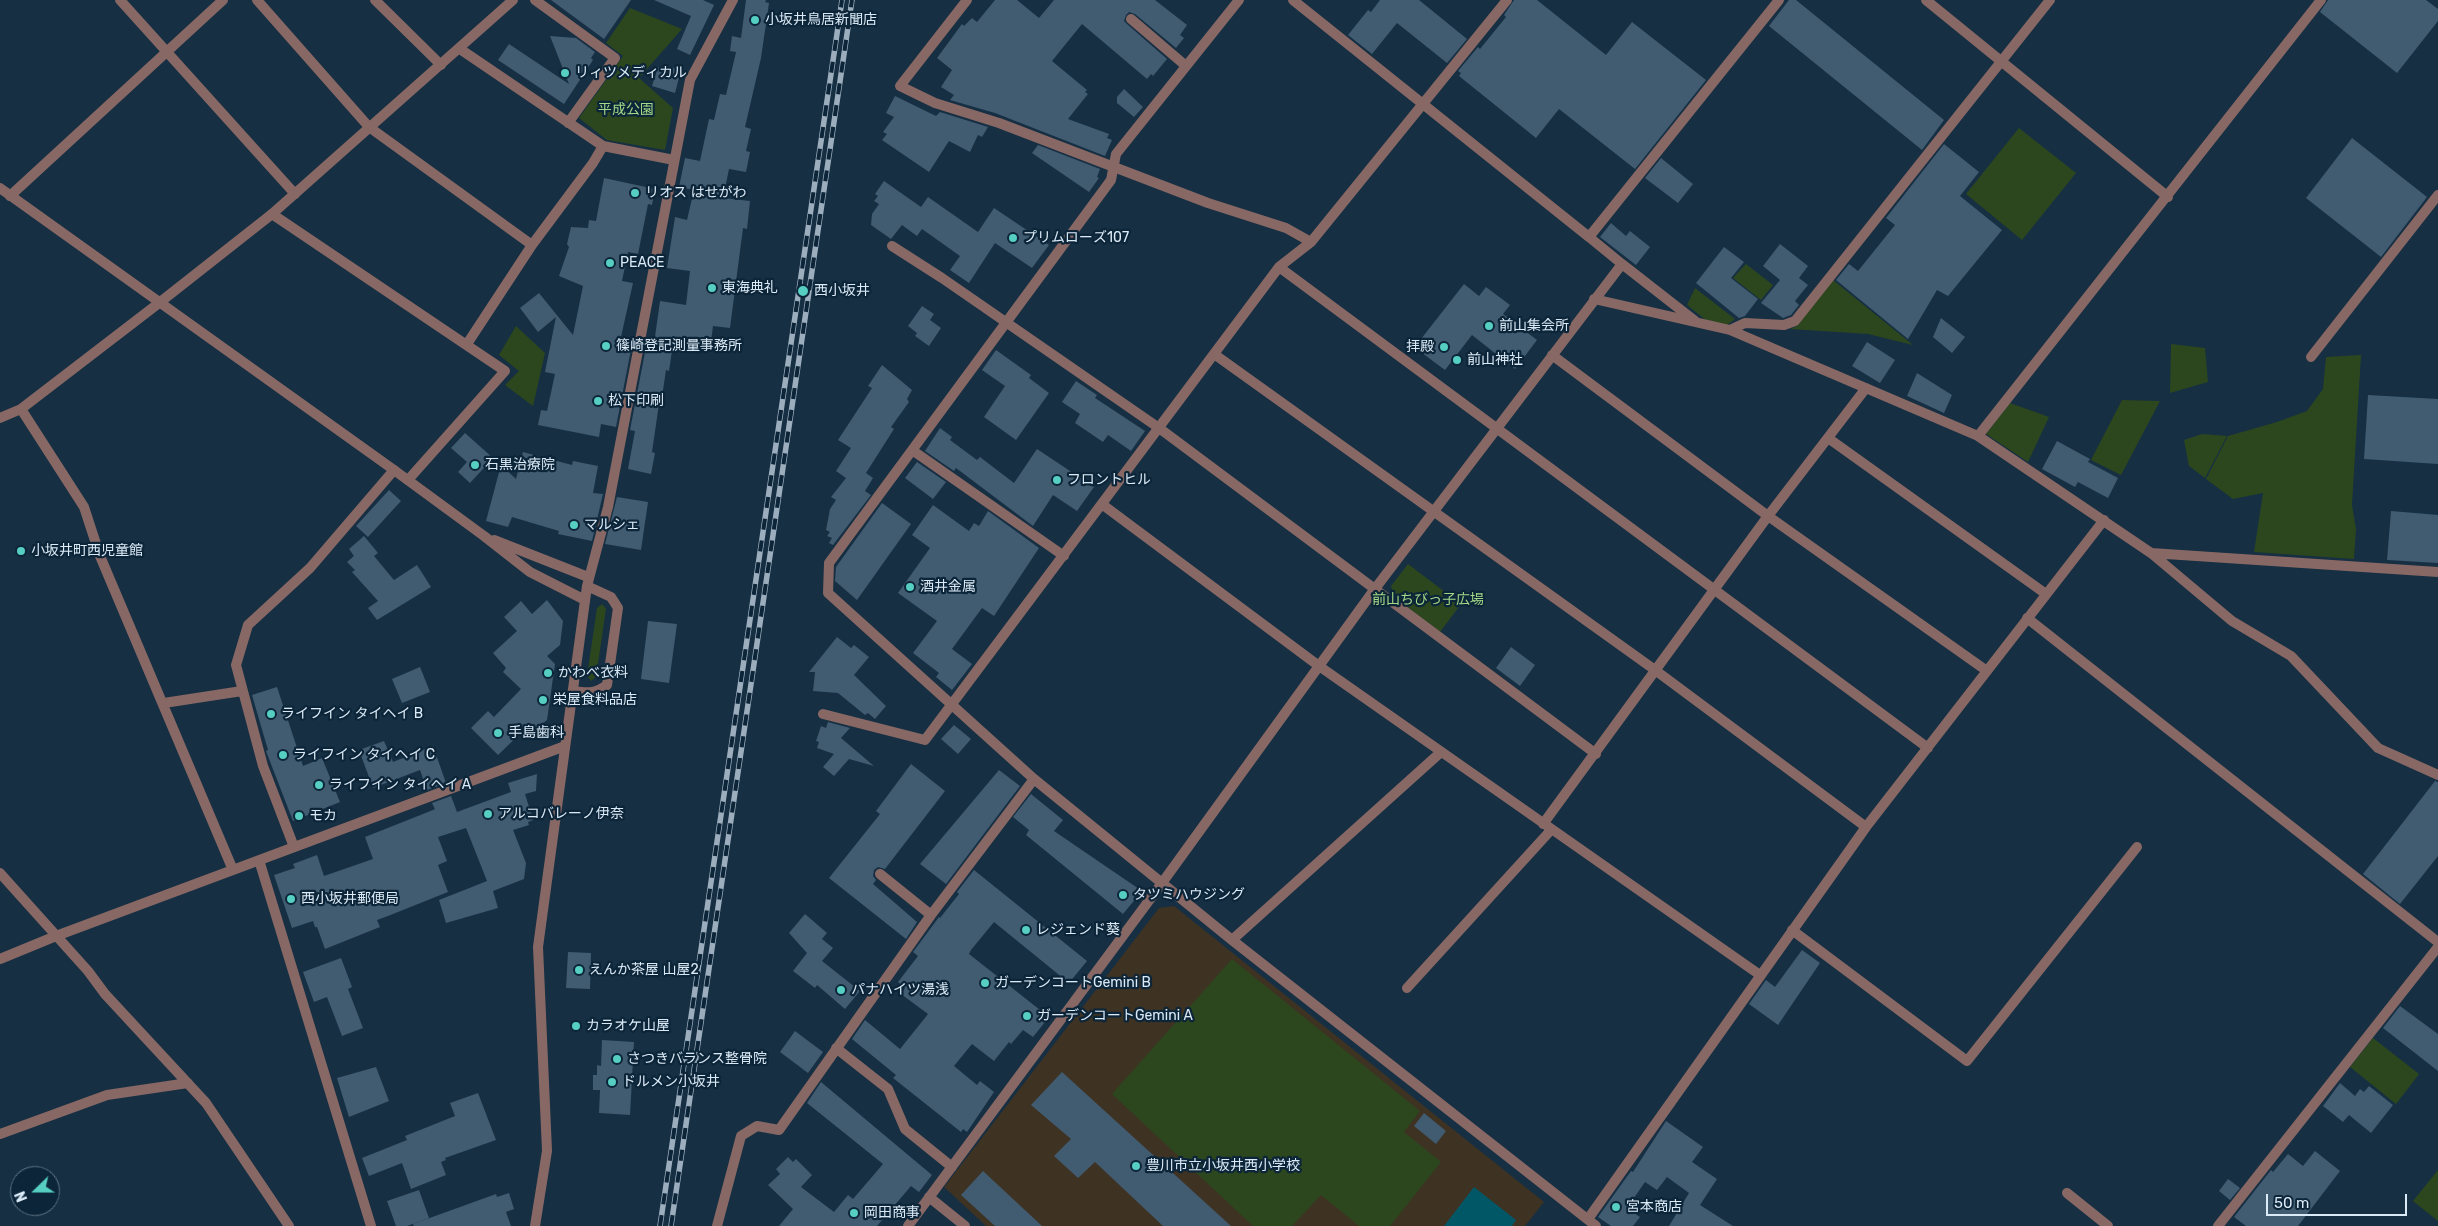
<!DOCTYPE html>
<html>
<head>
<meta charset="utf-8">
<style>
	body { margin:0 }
	#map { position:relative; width:2438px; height:1226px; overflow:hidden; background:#162f43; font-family:Rubik,sans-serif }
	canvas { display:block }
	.north { position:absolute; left:10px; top:1166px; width:50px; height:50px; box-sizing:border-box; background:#0c2538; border:1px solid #5f7484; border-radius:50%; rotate:248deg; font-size:14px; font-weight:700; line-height:20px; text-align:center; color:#dbeaf7 }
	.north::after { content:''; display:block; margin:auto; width:18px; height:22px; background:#56cec2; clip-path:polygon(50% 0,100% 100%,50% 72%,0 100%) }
	.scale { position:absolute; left:2266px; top:1194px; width:141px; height:22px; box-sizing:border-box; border:2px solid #dbeaf7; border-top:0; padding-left:6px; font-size:15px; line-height:18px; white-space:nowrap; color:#dbeaf7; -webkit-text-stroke:4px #0c2538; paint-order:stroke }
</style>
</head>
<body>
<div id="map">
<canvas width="2438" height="1226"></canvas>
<div class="north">N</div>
<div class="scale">50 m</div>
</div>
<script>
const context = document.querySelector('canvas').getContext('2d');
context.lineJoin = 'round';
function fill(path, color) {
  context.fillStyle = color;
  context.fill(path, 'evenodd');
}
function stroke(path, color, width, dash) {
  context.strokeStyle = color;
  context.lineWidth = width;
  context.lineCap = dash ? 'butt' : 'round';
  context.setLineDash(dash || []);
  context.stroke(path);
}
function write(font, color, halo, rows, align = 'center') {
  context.font = font + ' Rubik,"Noto Sans JP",sans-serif';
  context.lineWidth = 4.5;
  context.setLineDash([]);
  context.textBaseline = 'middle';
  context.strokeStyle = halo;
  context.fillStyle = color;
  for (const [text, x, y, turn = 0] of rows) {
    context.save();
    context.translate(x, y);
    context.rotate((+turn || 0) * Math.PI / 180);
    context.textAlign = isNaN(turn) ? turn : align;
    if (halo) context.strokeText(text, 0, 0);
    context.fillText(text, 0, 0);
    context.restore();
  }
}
fill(new Path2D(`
	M1174,906l370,296 -19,24h-539l-42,-39 215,-279z`), '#3e3223');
fill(new Path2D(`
	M630,8l52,21 -43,49 34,30 -8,42 -58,-10 -28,-22 44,-62 -17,-13z
	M2019,128l57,45 -54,67 -56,-46z
	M1746,264l27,21 -12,15 -28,-22z
	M1833,280l80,65 -45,-11 -78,-5 7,-3z
	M1695,288l40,31 -8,6 -20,-4 -20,-16z
	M516,326l29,27 -12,53 -28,-21 14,-14 -20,-16z
	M2171,344l34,4 3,34 -38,11z
	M2361,355l-9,150 4,24 -2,30 -100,-7 9,-59 -30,6 -27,-20 22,-43 49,-14 30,-11 16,-22 3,-32z
	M2122,400l38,1 -39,74 -30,-15z
	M2010,403l39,14 -21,45 -42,-28z
	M2202,434l25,2 -22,42 -16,-12 -5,-26z
	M1408,564l53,40 -21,28 -46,-35 -3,-11z
	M602,604l4,5 -10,68 -5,4 -4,-5 10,-68z
	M1232,959l188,152 -16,21 37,30 -51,64h-31l-38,-31 -29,31h-39l-141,-132z
	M2373,1038l46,36 -23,30 -46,-37z
	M2438,1170v51l-25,-20z`), '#2c471e');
fill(new Path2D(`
	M1474,1187l42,33 -4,6h-68z`), '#025767');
fill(new Path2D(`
	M551,0h80l-27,39z
	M654,0h49l11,5 -24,50 -13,-6 14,-33z
	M746,0h20l-1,2 4,1 -8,55 -16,69 6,2 -5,22 4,1 -4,20 -17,-3 -6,29 27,3 -3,28 -4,-1 -13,100 -17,-2 -2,16 -37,-5 -5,34 -3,-1 -4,27h-2l-8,55 3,1 -4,21 -23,-5 7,-38 -5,-1 17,-88 7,2 6,-43 26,4 4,-34 -23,-3 8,-51 12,3 7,-30 -15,-3 6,-29 15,3 9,-42 5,1 6,-26 6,1 10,-43 -6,-1 2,-15 9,2z
	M995,0h22l22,18 15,-18h101l32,25 -7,10 4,3 -8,10 -41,-34 -6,-2 -3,3 -2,6 3,3 40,35 -14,17 -2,-2 -4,5 -65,-55 -30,37 35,29 -2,2 3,2 -20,25 41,15 -2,4 5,2 -7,16 -110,-43 -45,-13 4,-5 -13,-8 11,-17 -15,-12 25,-34 2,2 8,-8 5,4z
	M1380,0h39l48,39 -20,24 -50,-40 -25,31 -24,-19 20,-25 3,2z
	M1514,0h23l69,55 26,-33 74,58 -71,89 -76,-60 -23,29 -77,-62 2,-3 -3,-2 20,-24 2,2 26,-32 -2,-2z
	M1789,0h7l148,120 -22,30 -153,-124z
	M2328,0h98l12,9v12l-41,52 -77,-61z
	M550,36l26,2 19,14 -4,6 2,2 -29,44 -66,-44 11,-16 60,40z
	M667,66l14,4 -6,23 -23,-7 6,-19 8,2z
	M1124,89l19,18 -9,10 -17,-14v-6z
	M895,96l41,20 4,-4 48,15 -6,10 -4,-2 -8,17 -21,-11 -20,31 -47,-32 5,-6 -4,-2 11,-15 -8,-4z
	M2352,138l75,59 -46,60 -75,-59z
	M1944,144l35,28 -19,24 42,34 -54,66 -11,-6 -29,49 -72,-59 13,-16 9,7 37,-46 -9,-7z
	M1038,145l62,24 -3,8 2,1 -10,14 -57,-39z
	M1661,158l32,26 -15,19 -33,-25z
	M604,178l51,11 -3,16 -4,-1 -10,50 -10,-2 -6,29 11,2 -12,54 12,2 -17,88 -15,-3 -2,13 -61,-12 3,-15 6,1 8,-37 -10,-2 11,-55 -18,15 -18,-24 19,-15 34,42 10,-49 -24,-10 10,-29 -2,-3 4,-17 17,1 1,-8 7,1z
	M884,181l37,26 7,-10 50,35 16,-24 55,37 -17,23 -37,-25 -26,40 -19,-13 10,-14 -38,-27 -5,7 -15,-11 -11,14 -20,-14 1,-11 7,-10 -5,-3 4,-5 -3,-2z
	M1611,223l15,13 4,-5 20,16 -14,18 -36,-28z
	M1780,244l28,22 -9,12 9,7 -13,16 4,4 -8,10 -8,3 -22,-15 19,-23 -17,-14z
	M1724,247l20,15 -13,16 27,21 -13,17 -6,2 -43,-35z
	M1464,284l15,12 7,-9 24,18 -7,9 34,26 -22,29 -43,-34 -27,35 -23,-17 6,-9 -7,-5z
	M922,306l12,8 -4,6 11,8 -12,18 -14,-10 2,-3 -9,-7z
	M1941,318l24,19 -13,16 -19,-16z
	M1867,342l28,18 -15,23 -28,-17z
	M996,350l35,25 -2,3 20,15 -33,47 -32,-23 21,-31 -23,-16z
	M882,365l30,25 -5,9 2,3 -18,25 3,2 -28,44 7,5 -8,13 6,4 -38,50 -4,-2 3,-5 -5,-2 3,-4 -4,-2 4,-21 6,-9 -5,-3 15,-19 -10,-7 15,-23 -13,-8 34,-52 -4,-2z
	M1917,373l35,22 -8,18 -37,-17z
	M1076,381l21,14 -2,3 50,33 -14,20 -23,-16 -5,7 -28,-19 5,-9 -18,-12z
	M2368,395l70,4v65l-74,-5z
	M940,428l12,9 -2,3 27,20 3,-3 34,26 23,-34 57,38 -17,24 -24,-16 -20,31 -77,-58 -2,3 -29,-20z
	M465,433l28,25 -23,25 -12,-11 9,-10 -16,-14z
	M2057,441l33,18 -2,3 30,16 -10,20 -30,-16 -3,5 -33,-18z
	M523,452l49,13 1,-4 25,5 -5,27 10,1 -11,47 -34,-7 1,-3 -47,-14 -4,10 -22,-6 15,-56 15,14z
	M917,462l29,20 -13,17 -28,-21z
	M389,490l12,11 -33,36 -12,-11z
	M617,497l31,5 -7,48 -36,-6z
	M882,503l29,21 -54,76 -22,-19 1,-14z
	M933,505l36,26 5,-8 5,3 9,-15 51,37 -45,68 -12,-8 -30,41 20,15 -20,26 -16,-13 3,-4 -26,-20 24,-32 -39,-28 32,-45 -18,-13z
	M2391,511l47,4v48l-51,-3z
	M364,536l14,17 -4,3 20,24 23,-15 14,22 -54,33 -9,-12 10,-7 -26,-29 3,-2 -8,-8 7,-6 -5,-7z
	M547,600l16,21 -3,24 -13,11 8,8 -8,56 -5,4 3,3 -11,11 -9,-9 -27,26 -27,-27 17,-17 6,6 27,-28 -18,-17 3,-4 -13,-15 24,-22 -13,-14 17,-16 11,13z
	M648,621l29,3 -8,59 -28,-4z
	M837,637l14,11 3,-3 15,12 -15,18 32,31 -11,13 -7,-6 -3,2 -27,-22 -25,-2 2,-19h-6z
	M1511,647l24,18 -15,21 -24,-18z
	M420,667l10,25 -28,11 -10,-24z
	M277,687l26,79 19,-8 18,44 -47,19 -27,-70 2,-1 -16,-55z
	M828,722l22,6 -9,10 33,28 -25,-7 -15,17 -11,-9 11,-13 -17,-6 2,-6 -3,-1 5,-15 5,2z
	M954,725l17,14 -13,15 -17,-15z
	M384,741l9,21 40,-16 13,37 -19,7 -7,-20 -47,18 -14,-38z
	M911,764l34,27 -60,78 -7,-2 -4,3 -1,6 3,4 -3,4 44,38 -11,17 -77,-61 51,-64 -4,-3z
	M999,770l21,16 -74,98 -26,-20z
	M537,774l-1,17 -11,3 8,26 -5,2 1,3 -16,5 13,33 -2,16 -31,12 5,17 -52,15 -7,-23 48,-19 -21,-53 -28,9 9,24 -9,4 10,27 -60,24 -11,4 3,7 -55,22 -8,-22h-2l-2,-6 -21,7 -18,-53 21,-7 -2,-4 24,-9 7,21 49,-17 -8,-22 68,-27 2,-1 -3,-6 19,-7 6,16 54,-20 -3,-9z
	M2435,781l3,1v74l-38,48 -37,-30z
	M1031,794l32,26 -9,11 88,60 -19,23 -97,-79 3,-5 -16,-13z
	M974,870l113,91 -18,22 -75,-61 -23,28 -2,4 80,63 -16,20 -10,-7 -12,14 -2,-2 -15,19 -22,-17 -18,22 23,19 3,-4 14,11 -27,40 -4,-3 -2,3 -68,-54 3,-3 -44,-36 13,-19 35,29 28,-35 -27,-20 4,-6 -7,-6 20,-26 -5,-4 26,-35 1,1 19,-24 -2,-2z
	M805,914l22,19 -5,6 11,9 -11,13 38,30 -15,18 -28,-24 -2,3 -22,-17 14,-18 -18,-20z
	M1802,950l18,13 -42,62 -29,-21 17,-24 9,7z
	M568,952l23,1 -1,36 -24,-1z
	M341,958l11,29 -4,2 15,39 -21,8 -15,-39 -13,5 -11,-30z
	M2400,1006l38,28v37l-55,-43z
	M795,1031l28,21 -15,21 -28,-21z
	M602,1040l32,2 -4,73 -31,-2 1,-23h-7v-15h4v-10l4,1z
	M376,1067l13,34 -40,16 -12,-39z
	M1062,1072l169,154h-68l-68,-64 -17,16 -24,-22 17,-17 -40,-34z
	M821,1082l111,93 -13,17 -8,-6 -34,40h-98l14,-17 -25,-24 12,-11 -4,-5 12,-12 5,5 3,-3 16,16 -11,12 33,25 14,-17 5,4 30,-35 -76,-61z
	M2340,1083l15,13 5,-7 4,3 5,-6 24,19 -22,28 -22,-18 -6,7 -20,-16z
	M478,1093l18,47 -51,18 1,2 -5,2 5,13 -35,14 -9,-26 -33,13 -7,-18 45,-18 -2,-4 50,-20 -5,-13z
	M1424,1113l22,18 -10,13 -22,-18z
	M1666,1121l37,26 -11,15 25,17 -17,26 33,21h-64l20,-33 -22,-16 -10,13 -12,-8 -18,26 13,9 -7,9h-22l-13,-9 33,-46 2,1z
	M2315,1151l25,20 -42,55h-52l-12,-9 37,-47 2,2 15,-18 15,12z
	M983,1171l59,55h-47l-34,-31z
	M2228,1179l12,9 -10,12 -11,-9z
	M419,1190l10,28 -22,8h-11l-9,-25z
	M509,1193l5,16 -8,3 5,14h-97l-1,-2 83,-30 1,3z`), '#415b71');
stroke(new Path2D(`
	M120,0l175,194
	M257,0l112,127 163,118
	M375,0l66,65
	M535,0l80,58 -47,65
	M967,0l-67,86 35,17 64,20 209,80 78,25 25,14
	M1239,0l-123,154 -5,26 -282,383 -1,30 206,186 198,161 364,286
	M1293,0l296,237
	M1926,0l242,197
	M1131,19l55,47
	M460,49l143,97 -10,17 -61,82 -65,99
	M603,146l71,14
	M10,196l213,-196
	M272,214l233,157 -97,109
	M892,246l50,32 217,150 437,326
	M1622,264l73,57
	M1279,267l649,481
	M1594,299l136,31 248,106 173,117 81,68 59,35 87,92 60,27
	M1730,330l15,-7 39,2 11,-4 255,-321
	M1214,354l441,316 211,157
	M1552,355l216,161 219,155
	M2311,357l127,-162
	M21,409l63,98 16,49 133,314
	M0,418l21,-9 138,-106
	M1978,436l343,-436
	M1828,438l218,156
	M912,450l152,106
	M1103,505l216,161 441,309
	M2151,553l287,19
	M2027,618l411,324
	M573,691c14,2 22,3 34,-6l11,-77 -7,-11 -24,-11
	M164,703l78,-12
	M823,714l102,26 354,-473 32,-25 196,-242
	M1543,824l225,-308 98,-128
	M294,847l-31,-81 -27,-101 12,-40 62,-57 84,-98
	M259,860l112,366
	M0,873l88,98 17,23 101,109 83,123
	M880,874l51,41
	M1792,930l175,131 170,-214
	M1232,940l209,-188
	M0,959l56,-23 509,-190
	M1407,988l144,-158
	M836,1048l52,41 17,40 47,38
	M0,1134l107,-39 81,-12
	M2067,1193l41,33
	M929,1197l36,29
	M1588,1219l278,-392 238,-307
	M535,1226l12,-75 -9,-204 49,-361 21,-79 82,-427 43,-80
	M717,1226l24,-90 16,-10 22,4 152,-215 103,-136
	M908,1226l254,-343 212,-293 248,-326 -33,-27 190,-237
	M2218,1226l220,-279`), '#886864', 10);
stroke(new Path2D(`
	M0,188l394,282 90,66 46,36 55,28
	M159,303l113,-89 241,-214
	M494,540l94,37`), '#886864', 10);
const rail = new Path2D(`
	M660,1226l182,-1226
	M671,1226l181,-1226`);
stroke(rail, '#9caebd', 5.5);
stroke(rail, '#0c2538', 4, [11]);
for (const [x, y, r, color] of [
	[755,20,5,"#56cec2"],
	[565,73,5,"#56cec2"],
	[635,193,5,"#56cec2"],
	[1013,238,5,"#56cec2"],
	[610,263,5,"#56cec2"],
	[712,288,5,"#56cec2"],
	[803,291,6,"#56cec2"],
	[1489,326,5,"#56cec2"],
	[606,346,5,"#56cec2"],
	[1444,347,5,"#56cec2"],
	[1457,360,5,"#56cec2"],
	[598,401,5,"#56cec2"],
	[475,465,5,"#56cec2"],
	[1057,480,5,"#56cec2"],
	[574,525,5,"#56cec2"],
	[21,551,5,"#56cec2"],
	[910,587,5,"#56cec2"],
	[548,673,5,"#56cec2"],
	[543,700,5,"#56cec2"],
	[271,714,5,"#56cec2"],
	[498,733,5,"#56cec2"],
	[283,755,5,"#56cec2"],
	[319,785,5,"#56cec2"],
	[488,814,5,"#56cec2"],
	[299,816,5,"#56cec2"],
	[1123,895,5,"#56cec2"],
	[291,899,5,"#56cec2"],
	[1026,930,5,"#56cec2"],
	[579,970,5,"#56cec2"],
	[985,983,5,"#56cec2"],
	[841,990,5,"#56cec2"],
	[1027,1016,5,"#56cec2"],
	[576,1026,5,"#56cec2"],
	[617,1059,5,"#56cec2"],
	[612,1082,5,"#56cec2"],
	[1136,1166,5,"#56cec2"],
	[1616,1207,5,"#56cec2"],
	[854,1213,5,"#56cec2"]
]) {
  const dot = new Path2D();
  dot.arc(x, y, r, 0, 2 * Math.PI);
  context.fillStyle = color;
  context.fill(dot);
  stroke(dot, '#0c2538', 2);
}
write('14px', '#dbeaf7', '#0c2538', [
	["小坂井鳥居新聞店",765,20],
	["リィツメディカル",575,73],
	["リオス はせがわ",645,193],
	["プリムローズ107",1023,238],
	["PEACE",620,263],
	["東海典礼",722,288],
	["西小坂井",814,291],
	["前山集会所",1499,326],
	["篠崎登記測量事務所",616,346],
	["拝殿",1434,347,"right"],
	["前山神社",1467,360],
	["松下印刷",608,401],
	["石黒治療院",485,465],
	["フロントヒル",1067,480],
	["マルシェ",584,525],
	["小坂井町西児童館",31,551],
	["酒井金属",920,587],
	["かわべ衣料",558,673],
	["栄屋食料品店",553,700],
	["ライフイン タイヘイ B",281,714],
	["手島歯科",508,733],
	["ライフイン タイヘイ C",293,755],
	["ライフイン タイヘイ A",329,785],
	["アルコバレーノ伊奈",498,814],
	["モカ",309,816],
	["タツミハウジング",1133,895],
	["西小坂井郵便局",301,899],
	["レジェンド葵",1036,930],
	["えんか茶屋 山屋2",589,970],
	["ガーデンコートGemini B",995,983],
	["パナハイツ湯浅",851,990],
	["ガーデンコートGemini A",1037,1016],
	["カラオケ山屋",586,1026],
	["さつきバランス整骨院",627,1059],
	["ドルメン小坂井",622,1082],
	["豊川市立小坂井西小学校",1146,1166],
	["宮本商店",1626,1207],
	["岡田商事",864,1213]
], 'left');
write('14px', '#a3d887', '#0c2538', [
	["平成公園",626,110],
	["前山ちびっ子広場",1428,600]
]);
</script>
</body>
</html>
